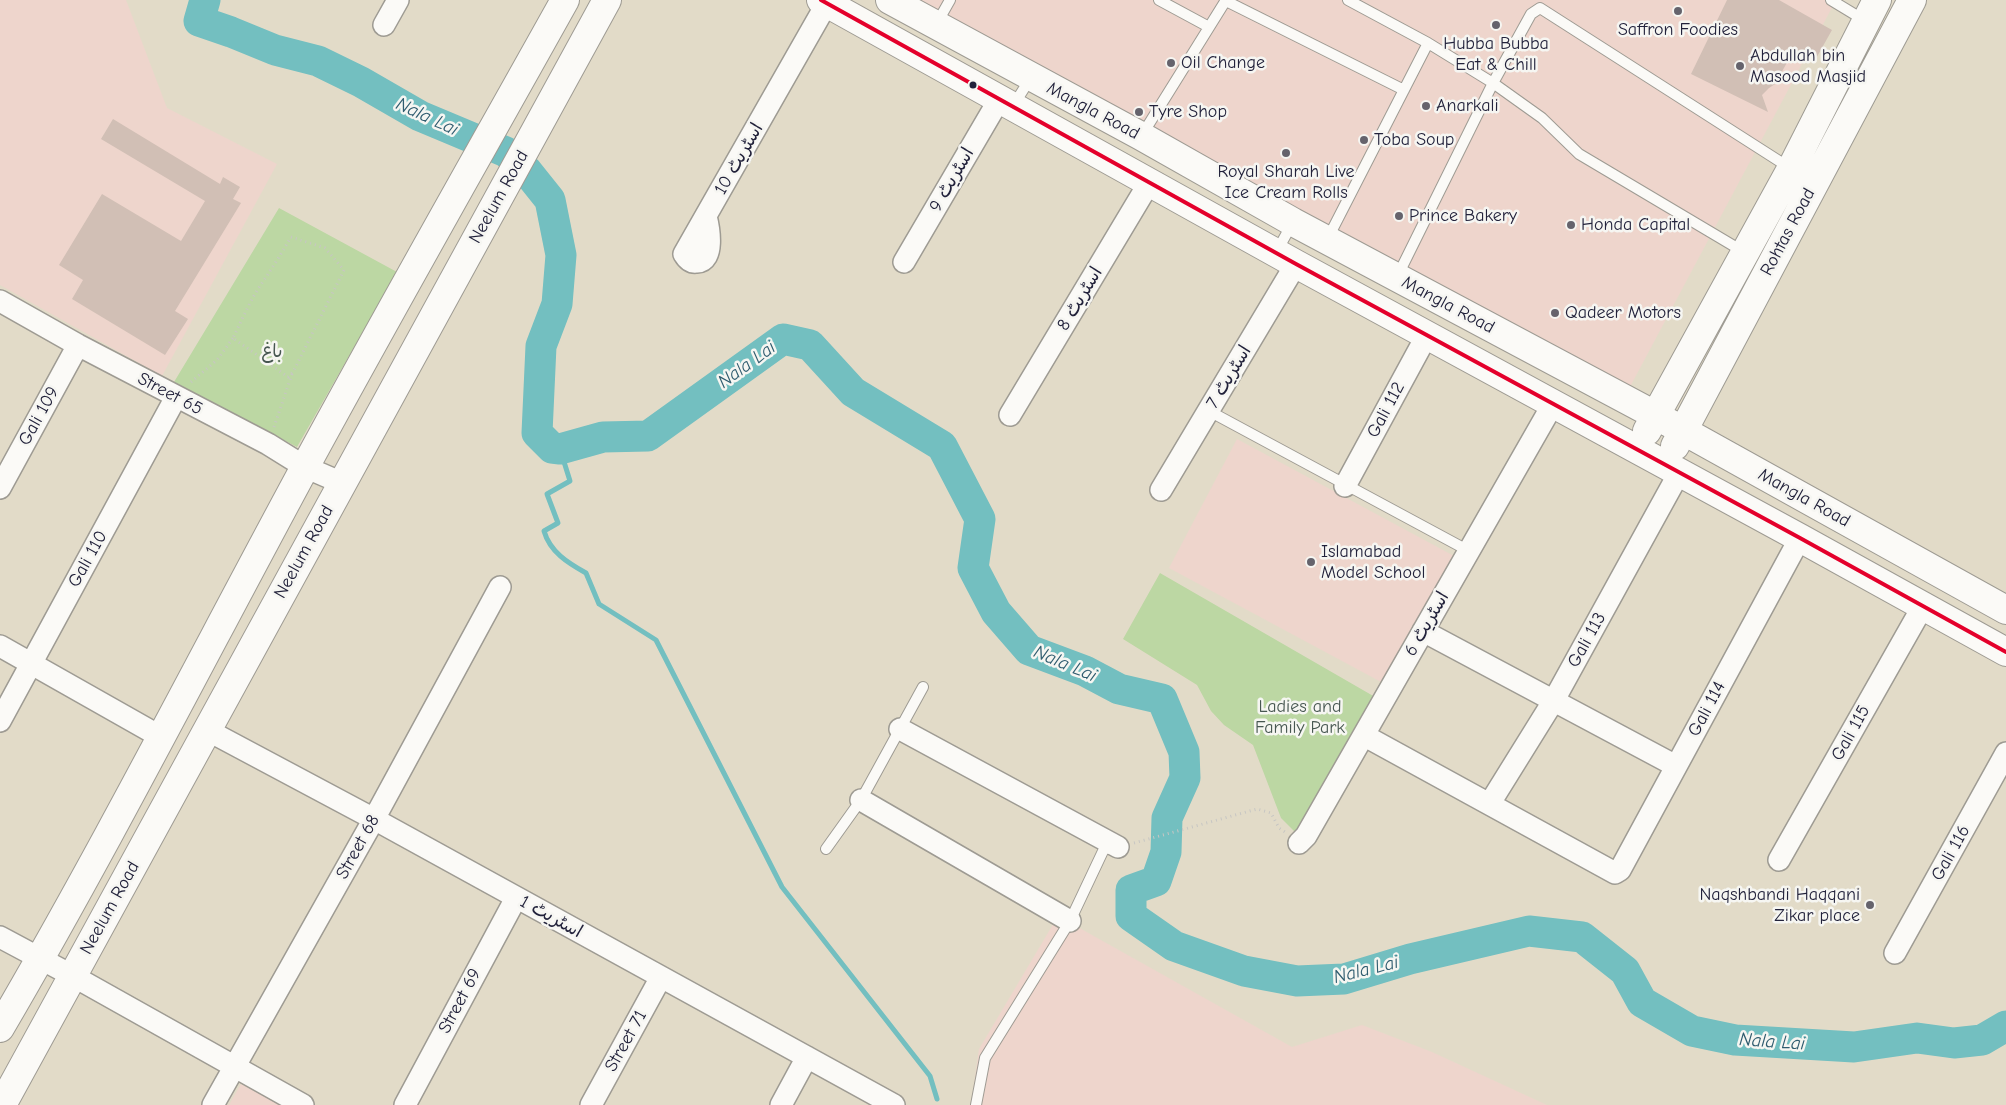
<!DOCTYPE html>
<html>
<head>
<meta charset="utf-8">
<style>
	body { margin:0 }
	canvas { display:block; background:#e2dbc8 }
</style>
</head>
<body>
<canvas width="2006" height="1105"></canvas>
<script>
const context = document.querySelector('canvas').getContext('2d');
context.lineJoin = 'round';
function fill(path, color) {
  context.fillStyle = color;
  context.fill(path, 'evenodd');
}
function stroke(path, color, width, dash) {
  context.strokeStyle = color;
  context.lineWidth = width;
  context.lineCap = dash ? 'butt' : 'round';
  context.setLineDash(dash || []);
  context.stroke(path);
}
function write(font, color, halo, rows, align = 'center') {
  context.font = font + ' "Comic Neue","Playpen Sans Arabic",sans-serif';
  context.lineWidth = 5;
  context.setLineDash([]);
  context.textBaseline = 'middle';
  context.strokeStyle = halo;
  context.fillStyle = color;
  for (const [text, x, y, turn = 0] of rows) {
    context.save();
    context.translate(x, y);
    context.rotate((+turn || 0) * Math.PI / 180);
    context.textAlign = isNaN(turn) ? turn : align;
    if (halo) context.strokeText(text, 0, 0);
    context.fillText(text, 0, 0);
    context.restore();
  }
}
fill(new Path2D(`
	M0,0h126l41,108 110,56 -115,212 -162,-91z
	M896,0h940l-213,400z
	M1237,439l217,117 -71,127 -214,-115z
	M1058,916l234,131 70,-22 70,27 115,53h-576l8,-56z
	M241,1084l39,21h-51z`), '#eed5cc');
fill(new Path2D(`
	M279,208l118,64 -100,175 -123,-65z
	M1160,573l215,124 -78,137 -16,-16 -28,-73 -29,-20 -13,-14 -14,-26 -74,-46z`), '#bcd7a3');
stroke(new Path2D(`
	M560,449l10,32 -23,13 11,29 -14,8c6,21 24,32 42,42l13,31 57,36 126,247 148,189 7,23`), '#73bfc0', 5);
stroke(new Path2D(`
	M205,0l-6,21 32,11 44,18 43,11 43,21 59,34 86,36 20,18 24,30 11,55 -4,49 -16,42 -4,87 15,15 8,1 43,-12 45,-1 135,-97 27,6 43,47 89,54 38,73 -7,49 23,44 33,38 56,21 34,18 43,10 22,53 1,26 -18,40 -1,34 -10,29 -25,9v26l43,30 70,25 53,10 47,-2 66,-20 119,-28 53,6 43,34 17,31 50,29 43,9 119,7 63,-9 37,5 28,-3 24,-14`), '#73bfc0', 31);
fill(new Path2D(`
	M1727,0h52l53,30 -18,32 -20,-12 -19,34 -6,4 -7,7 6,17 -77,-38z
	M113,119l107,65 3,-7 17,10 -7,12 8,4 -66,108 13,8 -23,36 -93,-56 11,-19 -24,-15 43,-71 79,47 24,-40 -104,-62z`), '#d1bfb5');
const lane = new Path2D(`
	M1159,0l50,27
	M1348,0l80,43 65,40 49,35 37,36 165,98
	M1831,0l33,20
	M1226,1l178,89
	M937,23l13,-23
	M1013,106l17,-27
	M1142,135l84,-135
	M1328,238l100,-195
	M1277,251l16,-29
	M1397,277l96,-194 38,-69 9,-6 250,160
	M1209,411l260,140
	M826,849l35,-49 62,-113
	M976,1105l9,-47 85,-137 34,-72 10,-1`);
const street = new Path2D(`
	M384,25l14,-25
	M706,216c3,12 9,45 -9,46 -6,1 -10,-3 -13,-8l143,-251
	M904,262l96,-164
	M0,301l78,44 190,99 37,23 37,16
	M1010,415l139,-232
	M1345,486l82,-151
	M0,488l78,-143
	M1161,490l135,-226
	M1423,631l253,135
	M0,646l161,91
	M0,721l176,-324
	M900,729l218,118
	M207,730l167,89 520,286
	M1365,736l250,137 5,-3 180,-332
	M861,800l209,121
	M1490,803l64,-103 125,-227
	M1299,843l7,-7 247,-432
	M1779,860l144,-254
	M0,937l73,39 230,129
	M1895,953l111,-200
	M213,1105l161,-286 126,-232
	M405,1105l111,-207
	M591,1105l70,-128
	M781,1105l26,-48`);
const secondary = new Path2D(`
	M821,0l475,264 504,274 206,114
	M890,0l251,136 152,86 362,193 351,195
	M1647,431l144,-262 86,-169
	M1675,446l237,-446
	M0,1028c107,-183 203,-372 304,-559 85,-157 174,-313 261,-469
	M2,1105l605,-1105`);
stroke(lane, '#9e9b93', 12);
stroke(street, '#9e9b93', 24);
stroke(secondary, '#9e9b93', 30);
stroke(new Path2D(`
	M291,237l34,11 19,22 -51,102 -5,5 -55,-39c9,-18 17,-38 29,-55 11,-16 19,-29 29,-46z
	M191,382l26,-22 16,-22
	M274,427l18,-53
	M1134,843l123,-34 14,4 8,15 6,4`), '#c7c6c3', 3, [1, 4]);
stroke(lane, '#fbfaf7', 10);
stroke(street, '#fbfaf7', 21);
stroke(secondary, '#fbfaf7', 28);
stroke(new Path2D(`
	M821,0l475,264 504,274 206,114`), '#e4002b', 4);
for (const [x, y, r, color] of [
	[1678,11,5,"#65636c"],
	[1496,25,5,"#65636c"],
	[1171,63,5,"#65636c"],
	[1740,66,5,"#65636c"],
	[973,85,4.5,"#22223b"],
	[1426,106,5,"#65636c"],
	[1139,112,5,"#65636c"],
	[1364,140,5,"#65636c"],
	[1286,153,5,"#65636c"],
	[1399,216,5,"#65636c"],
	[1571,225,5,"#65636c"],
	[1555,313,5,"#65636c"],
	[1311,562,5,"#65636c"],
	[1870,905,5,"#65636c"]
]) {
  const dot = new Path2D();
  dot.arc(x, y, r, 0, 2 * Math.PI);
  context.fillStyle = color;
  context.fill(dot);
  stroke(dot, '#f6f6f2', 2);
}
write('18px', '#22223b', '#f6f6f2', [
	["Saffron Foodies",1678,30,"center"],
	["Hubba Bubba",1496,44,"center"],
	["Eat & Chill",1496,65,"center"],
	["Abdullah bin",1750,56],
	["Masood Masjid",1750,77],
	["Oil Change",1181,63],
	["Anarkali",1436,106],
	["Tyre Shop",1149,112],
	["Toba Soup",1374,140],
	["Royal Sharah Live",1286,172,"center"],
	["Ice Cream Rolls",1286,193,"center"],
	["Prince Bakery",1409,216],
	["Honda Capital",1581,225],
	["Qadeer Motors",1565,313],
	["Islamabad",1321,552],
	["Model School",1321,573],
	["Naqshbandi Haqqani",1860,895,"right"],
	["Zikar place",1860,916,"right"]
], 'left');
write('18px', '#22223b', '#f6f6f2', [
	["Mangla Road",1093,111,28],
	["اسٹریٹ 10",739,159,-60],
	["اسٹریٹ 9",952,180,-60],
	["Neelum Road",499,197,-61],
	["Rohtas Road",1788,232,-62],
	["اسٹریٹ 8",1080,299,-59],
	["Mangla Road",1448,305,28],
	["اسٹریٹ 7",1229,377,-59],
	["Street 65",170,394,28],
	["Gali 112",1386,410,-62],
	["Gali 109",39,416,-61],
	["Mangla Road",1804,498,29],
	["Neelum Road",304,552,-61],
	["Gali 110",88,559,-61],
	["اسٹریٹ 6",1427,624,-60],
	["Gali 113",1587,640,-61],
	["Gali 114",1707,709,-62],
	["Gali 115",1851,733,-61],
	["Street 68",358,847,-61],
	["Gali 116",1951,853,-61],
	["Neelum Road",110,908,-61],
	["اسٹریٹ 1",551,917,29],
	["Street 69",460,1001,-62],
	["Street 71",626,1041,-61]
]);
write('18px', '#475751', '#f6f6f2', [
	["باغ",272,352],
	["Ladies and",1300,707],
	["Family Park",1300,728]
]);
write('italic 19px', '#2f5c6f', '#f6f6f2', [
	["Nala Lai",427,117,25],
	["Nala Lai",747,365,-36],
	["Nala Lai",1065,664,23],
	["Nala Lai",1366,970,-14],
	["Nala Lai",1772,1042,4]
]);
</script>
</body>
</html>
